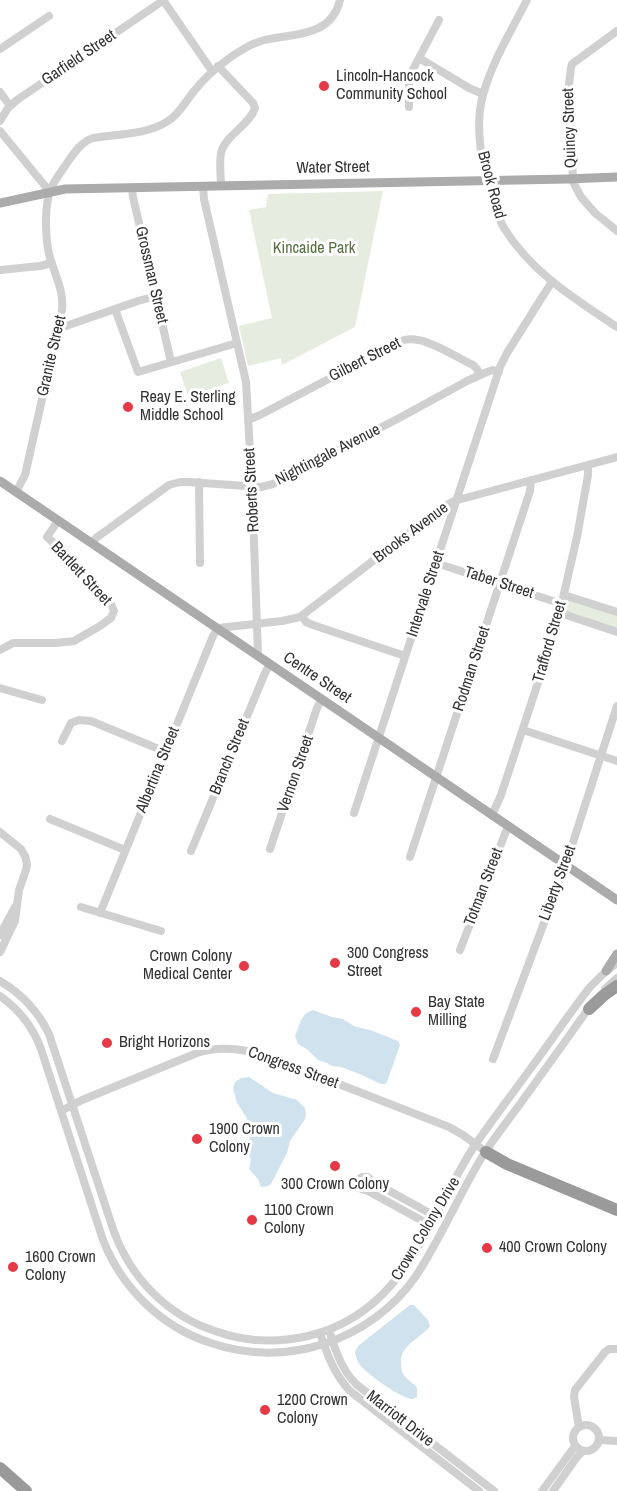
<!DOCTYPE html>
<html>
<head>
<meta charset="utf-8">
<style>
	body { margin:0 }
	canvas { display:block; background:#fff }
</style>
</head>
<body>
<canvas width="617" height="1491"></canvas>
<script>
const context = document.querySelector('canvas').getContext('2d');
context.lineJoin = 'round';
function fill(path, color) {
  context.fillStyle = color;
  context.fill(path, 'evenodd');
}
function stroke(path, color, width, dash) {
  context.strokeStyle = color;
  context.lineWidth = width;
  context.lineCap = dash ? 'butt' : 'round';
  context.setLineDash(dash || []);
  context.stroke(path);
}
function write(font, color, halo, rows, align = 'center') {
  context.font = font + ' "Archivo Narrow",sans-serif';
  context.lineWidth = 6;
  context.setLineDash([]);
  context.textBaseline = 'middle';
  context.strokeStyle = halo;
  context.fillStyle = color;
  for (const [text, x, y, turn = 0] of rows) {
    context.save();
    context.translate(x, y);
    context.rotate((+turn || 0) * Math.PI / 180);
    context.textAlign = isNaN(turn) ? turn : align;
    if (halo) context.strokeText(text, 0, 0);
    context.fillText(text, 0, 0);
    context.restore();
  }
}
fill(new Path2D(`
	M383,191l-28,136 -73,38 -1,-7 -33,8 -9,-40 33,-8 -23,-108 17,-3 2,-13z
	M221,358l8,25 -41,13 -8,-24z
	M564,595l53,17v20l-57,-19z`), '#e6ecdf');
fill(new Path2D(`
	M313,1010l19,7 11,2 11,7 19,5 25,10 2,4 -13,37 -2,2h-4l-19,-9 -21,-8 -9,-1 -5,-3 -9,-3 -10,-10 -10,-6 -3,-8 6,-16 5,-7z
	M241,1078l8,-1 24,16 24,7 8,8 1,7 -1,4 -15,22 -3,12 -16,31 -3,2 -7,1 -3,-8 -9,-10 2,-9 -3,-10 2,-18 -3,-6v-8l-10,-15 -4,-15 2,-6z
	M410,1305h4l14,15 2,6c-9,12 -26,17 -29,33 0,5 0,11 2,15 4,6 11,9 14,14v9l-5,2c-11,-1 -44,-24 -52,-34 -3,-4 -4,-8 -5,-13l3,-6 5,-4z`), '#cfe2ee');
stroke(new Path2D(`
	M163,0l49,71
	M527,0c-16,31 -35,62 -44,95 -6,21 -4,43 -1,64 3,17 8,32 14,48 2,7 4,15 8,21 27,44 71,71 113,99
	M617,31l-45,33 -1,4 -2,16 4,98 8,15 14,16 22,18
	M0,49l49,-33
	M419,58l50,30 14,6
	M218,66l35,37 2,5c-5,17 -30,27 -34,45 -2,10 0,22 0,33
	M0,92l10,14
	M409,107v-22l1,-10 29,-55
	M0,121l8,-13 9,-8 147,-100
	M0,131l50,61
	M203,186l1,13 42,183 6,104 6,169
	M132,188l1,9 38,165
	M0,270l40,-4 12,-3
	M115,309l23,63 99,-29
	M59,326h7l72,-25 18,-5
	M248,420l12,-5 141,-74c21,-8 52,15 72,24l4,4 3,6
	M199,482l1,81
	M16,492l9,-17 37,-165c2,-18 -6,-33 -11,-49 -6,-18 -7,-52 -1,-70 3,-9 11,-19 17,-28 7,-10 14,-21 26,-25 24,-4 54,-3 75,-17 12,-7 18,-21 27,-31 14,-18 44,-42 66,-49 29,-8 70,-2 79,-41
	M91,543l5,-5 73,-53 11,-3h8l73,5 12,-3 128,-67 66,-36 20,-9 6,-2 6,2
	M436,563l126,41
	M564,595l53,17
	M560,613l57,19
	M302,616l4,6 7,3 92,31
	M0,650l13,-7h43l18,-2 26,-15 11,-8 3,-7 -3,-7 -44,-42 -12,-18 -8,-7 11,-16
	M0,688l42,12
	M523,730l94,31
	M62,741l9,-18 8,-3 12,1 75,31
	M354,813l146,-446 7,-14 39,-62 6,-9
	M492,815l9,-20 55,-167 21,-91 11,-62v-10
	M50,819l75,31
	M0,832l21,17 4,7 2,8 -1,6 -7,20 -4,31 -15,31
	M270,849l47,-141 5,-9
	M191,851l74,-178 5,-9
	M410,857l120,-366 1,-11
	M81,907l80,24
	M100,913l113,-277 5,-8 64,-7 18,-4 143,-110 11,-6 163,-44
	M0,935l15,-28
	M460,950l48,-124
	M0,981c22,13 38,30 49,53l64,195c17,48 53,86 102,102 30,11 62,12 93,5 98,-23 119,-117 167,-191 18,-26 37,-51 56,-77 20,-27 38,-54 59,-81l12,-12 15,-12
	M605,989l12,-11
	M0,996c20,14 33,31 41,53l62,191c19,48 58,87 108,103 75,26 160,-2 205,-67 25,-38 43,-81 66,-119 13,-21 29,-40 43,-60 22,-30 44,-61 66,-92
	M493,1059l73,-195 51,-158
	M61,1111l21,-11 115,-47c25,-8 50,-4 75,5l177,69 14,8 23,17
	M430,1225l-62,-34 -7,-2 -4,-4 1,-5 4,-3h6l5,5 62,34
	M329,1330c6,19 12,39 27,54l138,107
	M320,1333c7,21 14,41 30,58l129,100
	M573 1438a13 13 0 1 1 26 0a13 13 0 1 1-26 0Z
	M579,1427l-5,-30 1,-7 30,-38 4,-3h8
	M599,1440l18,1
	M542,1491l33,-45
	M553,1491l24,-34 6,-6`), '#d0d0d0', 8);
stroke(new Path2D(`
	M0,203l65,-14 502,-10 50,-2
	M0,481l379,257 238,162
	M606,971l11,-17`), '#ababab', 9);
stroke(new Path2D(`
	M589,1009l15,-14 13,-9
	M486,1152l21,12 110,46
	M0,1468l26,23`), '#9a9a9a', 12);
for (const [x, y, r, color] of [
	[324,86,6,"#e63946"],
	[128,407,6,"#e63946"],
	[335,963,6,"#e63946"],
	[244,966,6,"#e63946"],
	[416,1012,6,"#e63946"],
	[107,1043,6,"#e63946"],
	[197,1139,6,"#e63946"],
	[335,1166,6,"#e63946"],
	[252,1220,6,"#e63946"],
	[487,1248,6,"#e63946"],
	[13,1267,6,"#e63946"],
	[265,1410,6,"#e63946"]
]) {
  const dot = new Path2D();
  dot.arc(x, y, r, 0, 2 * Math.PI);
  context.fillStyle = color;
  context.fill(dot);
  stroke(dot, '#fff', 2);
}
write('16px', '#333', '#fff', [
	["Garfield Street",79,58,-34],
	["Quincy Street",570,128,-92],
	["Water Street",333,168,-1],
	["Brook Road",491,185,75],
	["Grossman Street",151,275,77],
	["Granite Street",52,356,-77],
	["Gilbert Street",365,360,-27],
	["Nightingale Avenue",328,455,-27],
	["Roberts Street",252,490,-93],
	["Brooks Avenue",411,533,-37],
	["Bartlett Street",81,574,47],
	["Taber Street",499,583,18],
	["Intervale Street",426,594,-72],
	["Trafford Street",550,642,-74],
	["Rodman Street",472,669,-72],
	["Centre Street",317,678,34],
	["Branch Street",230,757,-68],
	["Albertina Street",158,770,-68],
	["Vernon Street",296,774,-71],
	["Liberty Street",558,883,-70],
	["Totman Street",484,887,-69],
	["Congress Street",293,1068,20],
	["Crown Colony Drive",426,1229,-59],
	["Marriott Drive",400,1419,38]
]);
write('16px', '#333', '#fff', [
	["Lincoln-Hancock",336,77],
	["Community School",336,95],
	["Reay E. Sterling",140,398],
	["Middle School",140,416],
	["300 Congress",347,954],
	["Street",347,972],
	["Crown Colony",232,957,"right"],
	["Medical Center",232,975,"right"],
	["Bay State",428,1003],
	["Milling",428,1021],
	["Bright Horizons",119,1043],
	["1900 Crown",209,1130],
	["Colony",209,1148],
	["300 Crown Colony",335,1185,"center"],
	["1100 Crown",264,1211],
	["Colony",264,1229],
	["400 Crown Colony",499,1248],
	["1600 Crown",25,1258],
	["Colony",25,1276],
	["1200 Crown",277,1401],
	["Colony",277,1419]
], 'left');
write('16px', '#56703f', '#fff', [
	["Kincaide Park",314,249]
]);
</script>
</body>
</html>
